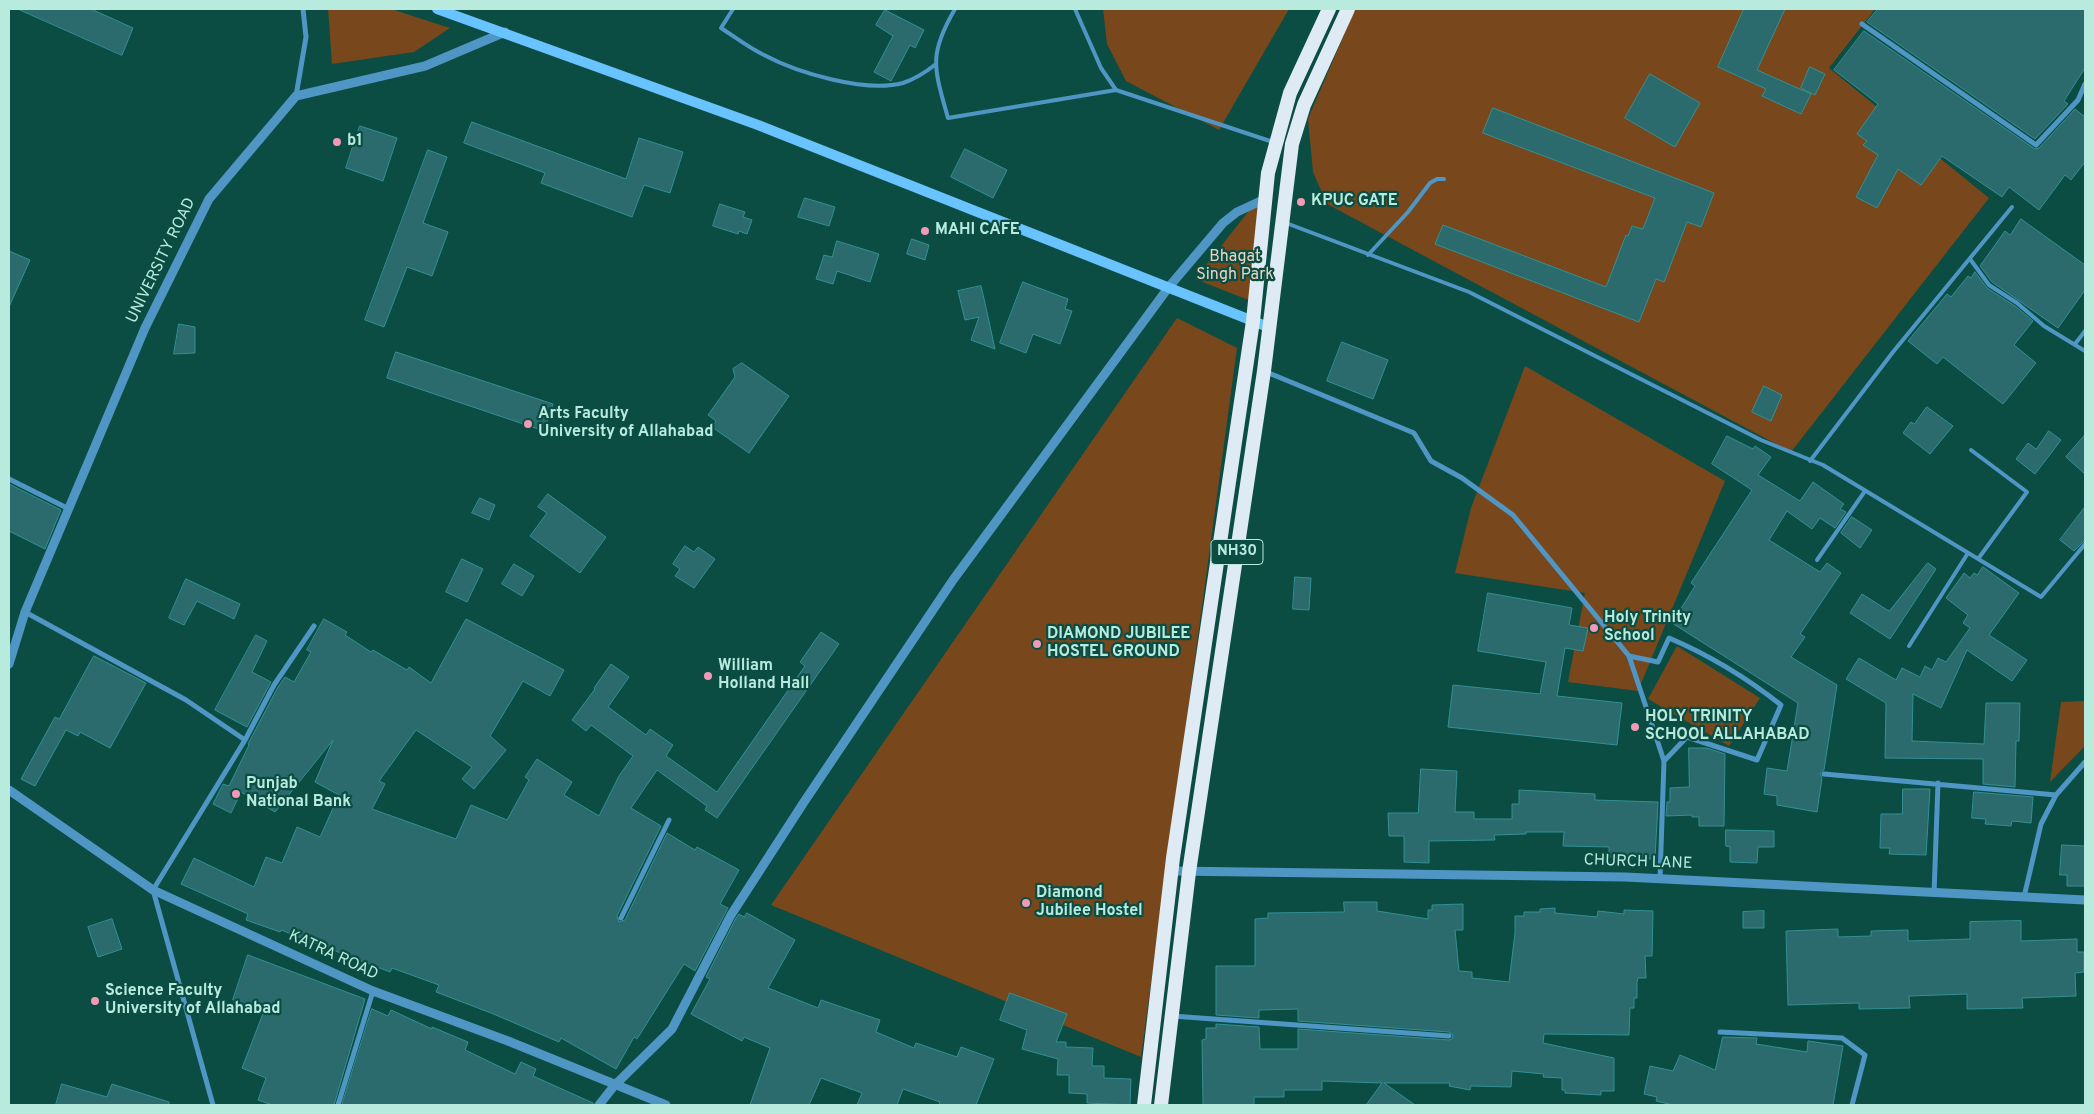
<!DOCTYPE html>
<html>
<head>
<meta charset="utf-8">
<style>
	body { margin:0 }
	#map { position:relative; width:2094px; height:1114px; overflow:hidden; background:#0b4d43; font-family:Overpass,sans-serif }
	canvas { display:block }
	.frame { position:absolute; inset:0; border:10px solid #b8eade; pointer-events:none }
</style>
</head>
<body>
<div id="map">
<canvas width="2094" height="1114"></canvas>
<div class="frame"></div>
</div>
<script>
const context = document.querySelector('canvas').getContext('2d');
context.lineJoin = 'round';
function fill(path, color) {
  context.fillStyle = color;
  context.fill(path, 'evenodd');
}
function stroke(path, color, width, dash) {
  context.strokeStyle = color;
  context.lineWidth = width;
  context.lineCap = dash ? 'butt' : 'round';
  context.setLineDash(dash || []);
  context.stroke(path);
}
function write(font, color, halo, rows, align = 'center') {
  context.font = font + ' Overpass,sans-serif';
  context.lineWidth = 4.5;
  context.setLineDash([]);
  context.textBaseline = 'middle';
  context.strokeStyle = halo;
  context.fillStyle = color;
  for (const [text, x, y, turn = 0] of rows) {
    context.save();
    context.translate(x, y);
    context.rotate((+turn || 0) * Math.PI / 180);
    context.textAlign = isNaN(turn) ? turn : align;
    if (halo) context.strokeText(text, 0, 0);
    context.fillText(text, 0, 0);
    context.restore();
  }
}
fill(new Path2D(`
	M328,9h63l59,19 -36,24 -82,12z
	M1103,9h186l-70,121 -93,-49 -19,-37z
	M1355,9h520l-46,59 160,130 -198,254 -464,-248 -14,-32 -5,-53z
	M1267,188l-11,115 -61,-24z
	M1177,318l60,30 -96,709 -370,-152z
	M1525,366l200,115 -87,210 -70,-9 17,-89 -130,-20 16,-65z
	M1677,646l83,52 -31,48 -81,-47z
	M2085,701v45l-35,36 11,-80z`), '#78471c');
const building = new Path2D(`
	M18,9h73l42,19 -11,27z
	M1744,9h41l-28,61 54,24 -10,20 -39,-18 4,-7 -48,-22z
	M1878,9h207v59l-21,33 4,3 -33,35 -168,-117z
	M885,10l39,20 -9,18 -5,-3 -19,36 -17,-9 19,-36 -17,-11z
	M1864,31l171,118 4,-1 36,-39 10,8v45l-14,18 -6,-5 -26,35 -30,-23 -7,10 -60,-41 -21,29 -23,-16 -21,39 -21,-11 22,-42 -15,-10 4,-4 -10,-7 21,-30 -44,-34z
	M1810,67l15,7 -10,21 -14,-7z
	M1650,74l50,29 -25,44 -50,-29z
	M1493,108l221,85 -13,34 -14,-5 -23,60 -8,-3 -17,43 -204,-78 8,-19 163,62 20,-52 2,1 4,-10 11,3 12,-31 -172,-65z
	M472,122l154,57 13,-41 44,14 -13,41 -26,-8 -12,32 -91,-34 4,-10 -81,-30z
	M360,126l37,12 -14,43 -37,-13z
	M965,149l42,21 -14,28 -42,-21z
	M428,150l19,7 -24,66 25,9 -16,44 -25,-9 -23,60 -19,-7z
	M805,198l30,9 -6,19 -31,-9z
	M720,204l25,8 -2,5 9,3 -5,14 -8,-3 -1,3 -25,-8z
	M2021,219l64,46v25l-27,38 -66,-46 -12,-16 25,-35 5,4z
	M912,239l17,6 -4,15 -18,-6z
	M837,241l42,13 -9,28 -33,-11 -4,13 -17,-5 8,-24 8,2z
	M9,251l21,9 -21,47z
	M1975,272l12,16 28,18 18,15 -19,24 22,18 -33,41 -60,-47 -6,7 -29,-23 39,-47 4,3 17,-21 3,2z
	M1023,282l45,17 -3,10 7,2 -12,33 -27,-10 -7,19 -26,-10z
	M981,286l4,17 10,46 -24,-9 8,-23 -14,3 -7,-29z
	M179,324l16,3v26l-21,1z
	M1342,342l46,18 -15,39 -46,-18z
	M396,352l157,52 -9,27 -157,-53z
	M742,363l47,33 -40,57 -37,-26 4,-6 -8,-6 27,-38 -2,-8z
	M1764,386l18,9 -11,26 -19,-9z
	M1927,407l26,19 -23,28 -27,-21 8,-11 3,2z
	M2049,431l12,9 -26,34 -19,-15 12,-16 8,6z
	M2085,435v39l-19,-17z
	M1727,436l26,13 2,-3 16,11 -13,18 42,26 13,-19 31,22 -4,5 6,3 -11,16 -15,-10 -8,11 -25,-18 -18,29 51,32 7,-9 14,10 -41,61 5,3 -14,20 46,28 -13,85 -4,3 2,5 -5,34 -40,-7v-9l-13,-2 3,-26 20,3 11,-68 -126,-80 23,-37 -4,-3 61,-93 -40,-26z
	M9,484l52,26 -16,39 -36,-18z
	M548,494l58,43 -26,36 -50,-37 17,-23 -9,-6z
	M480,498l15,7 -6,15 -17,-7z
	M2085,507v33l-11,11 -14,-11z
	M1852,517l20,13 -12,18 -19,-15z
	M685,546l9,6 4,-5 17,12 -21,29 -19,-12 5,-7 -7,-5z
	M462,559l21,10 -16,33 -21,-10z
	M1928,563l8,6 -46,70 -40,-26 12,-19 27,17z
	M514,564l20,12 -12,20 -20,-12z
	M1983,567l36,26 -30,42 38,25 -15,21 -45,-31 -26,58 -28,-14 -1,47 72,3 2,-41h34l-1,38h-3l-1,46 -32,-3v-25l-98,-1 1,-55 -40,-24 13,-21 37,22 6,-12 18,9 5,-11 7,4 6,-12 8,4 24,-34 -7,-5 5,-8 -22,-17 18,-25 6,5 4,-5 3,2z
	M1295,577l16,1 -2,32 -16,-1z
	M186,579l54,25 -6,15 -37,-18 -13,24 -15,-7z
	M1488,593l84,15 -3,17 19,3 -5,23 -18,-3 -8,48 65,7 -5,42 -169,-18 5,-42 87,9 6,-32 -68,-11z
	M324,619l23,13 -2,3 26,17 2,-2 34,20 2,-3 22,16 35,-64 98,51 -14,26 -27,-15 -33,55 16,14 -32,39 -12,-10 10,-12 -56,-37 -37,51 6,3 -13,25 84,30 15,-34 36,15 22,-40 -4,-3 12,-18 35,23 -8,13 35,21 20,-40 14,-20 -42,-31 -5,6 -14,-11 23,-31 -1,-1 17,-24 18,13 -21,30 38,28 4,-6 23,16 -7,11 51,36 88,-126 -5,-4 21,-30 18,12 -122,174 -12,-8 2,-4 -50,-36 -26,38 30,18 -44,90 2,6 6,-2 42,-87 28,17 2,-3 42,23 -19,34 8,4 -33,63 -11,-7 -47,75 -3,-2 -18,32 -55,-31 -2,4 -68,-29 -55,-21 3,-7 -47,-17 -2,4 -109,-42 -1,2 -34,-12 2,-6 -67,-30 13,-26 60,29 12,-30 16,6 15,-36 23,10 19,-42 -24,-13 18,-42 -58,72 -34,-20 -10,21 -18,-9 10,-20 6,2 20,-41 -1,-1 30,-57 7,-10 9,5 17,-30 -4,-2z
	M256,635l11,6 -15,31 19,10 -24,45 -32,-17z
	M94,656l52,27 -36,65 -30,-16 -2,4 -12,-6 -31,56 -14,-7 34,-62 4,2z
	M1689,748h18l18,6 -1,72h-25v-9h-7v-2l-26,1 1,-14h3v-14l19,-1z
	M1421,769l36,2 -2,41h19v7h38v-15h7v-14l76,4v6l63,2 -3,57 -46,-2v-10l-46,-1 1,-14h-38v2l-32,1 1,5 -66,1v22l-25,-1v-26h-15l-1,-23h30z
	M1903,789h27l-4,66 -37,-1 1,-6h-10l1,-34h21z
	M1974,792l59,5 -2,26 -19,-2 -1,5 -26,-2 1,-5 -14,-1z
	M1726,830l48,1v16h-16l-1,16 -27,-1v-15l-4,-1z
	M2062,845l23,1v40h-18v-11h-7z
	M1344,902h33v9l51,8v-9h4v-5l31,-1v26h-8l4,41 13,1v6l37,4 6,-49v-17h9v-4h16v-3l15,-1v5l42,4 1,-6 26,3v-4l29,1 -1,45h-7l1,22h-8l-1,4v16h-3v10h-4l-1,27 -85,-1 -1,9 71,15v33h-13v4l-36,-2v-3h-3v-12l-19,-1 1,-3 -32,-3 -1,16 -40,-1 -1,4 -21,-4 1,-3h-66l31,22h-49l16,-22 -60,-2v9h-38v7h-30v8h-51l-1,-65 4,-1v-11h10v-4l43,3 1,22h38v-20l151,11 3,-1 1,-4 -4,-3 -151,-11v-12l-39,1v8l-43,-3v-49h39v-47l13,-1v-5l76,-1z
	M1764,911v17h-21v-16z
	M747,913l48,27 -27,48 50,20 3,-8 59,20 -4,12 38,16 2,-5 41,14 4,-10 33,12 -18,46h-37l1,-3 -37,-13 -6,16h-40l5,-12 -41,-15 -12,27h-59l20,-57 -26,-11 -2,4 -51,-27 19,-35 -4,-2 30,-59 3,-4 5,3z
	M112,919l10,30 -24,8 -10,-30z
	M2021,921v20l56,-2v13h7v20l-9,1 1,23 -54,2 1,10 -56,1v-15l-58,2 1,12 -51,1v-6l-71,2 -2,-74 52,-2v8l33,-1v-5l37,-1v11l62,-2v-17z
	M248,955l117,44 -31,106h-62l-14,-5 8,-22 -24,-10 22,-57 -31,-11z
	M1010,993l57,21 -11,28h10v5l27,1 -1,18h12v12l27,1 -1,26 -43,-2v-9l-18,-1v-18h-12l1,-16 -36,-10 5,-19 -27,-10z
	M372,1009l16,7 3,-6 41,19v-2l36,15 -3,8 50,24 6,-12 15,7 -3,7 60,27v2h-251z
	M1723,1037l34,1 -1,6 51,8 1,-11 35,5 -10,59h-160l-17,-4 1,-4 -13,-3 6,-28 23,5 7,-16 35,15z
	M62,1084l45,13 5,-13 57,18v3h-113z`);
fill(building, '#2b6b6d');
stroke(building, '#339094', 1);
stroke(new Path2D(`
	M733,9l-12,19c14,9 28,20 43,27 34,18 101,38 139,28 12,-4 23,-11 33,-19
	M955,9c-27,46 -21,59 -7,109l168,-28 157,52
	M1075,9l26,59 15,22
	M1286,223l183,69 292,148 62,25 218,132 44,-53
	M1368,255l40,-43 22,-29 7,-4h7
	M1970,259l19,26 28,18 27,23 41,25
	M2075,344l10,-13
	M1971,450l56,42 -49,67
	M1810,461l83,-109 119,-145
	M1817,560l48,-69
	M1909,646l59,-93`), '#4f96c5', 4);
stroke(new Path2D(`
	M1862,24l174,121 42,-45 7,-16
	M296,96l10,-59 -3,-28
	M1264,371l150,62 17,28 31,17 51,37 116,141 35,105 -4,117
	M9,479l60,30
	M25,612l161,88 59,40
	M1629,656l29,6 11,-24c40,17 78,40 112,67l-24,55 -70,-23 -23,24
	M1824,774l232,21
	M1934,894l4,-111
	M2024,897l17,-73 15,-29 29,-33
	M621,918l48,-98
	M1172,1016l277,20
	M1720,1032l122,6 23,17 -13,50
	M213,1105l-60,-215 92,-150 29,-55 40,-59
	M338,1105l35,-114`), '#4f96c5', 5);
stroke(new Path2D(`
	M9,664l16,-52 120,-284 64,-129 87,-103 129,-30 80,-34
	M9,790l144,100 220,101 135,50 158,64
	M1172,871l453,6 460,23
	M599,1105l15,-19 58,-57 59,-114 73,-113 149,-222 215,-292 55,-65 14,-11 28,-13`), '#4f96c5', 9);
stroke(new Path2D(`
	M437,9l321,116 510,202`), '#69c3fe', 10);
stroke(new Path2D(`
	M1144,1105l29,-247 80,-537 15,-148 22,-80 39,-84
	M1161,1105l28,-233 75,-501 28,-227 12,-39 44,-96`), '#deeaf4', 14);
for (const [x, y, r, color] of [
	[337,142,5,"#f09ab5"],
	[1301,202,5,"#f09ab5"],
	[925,231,5,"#f09ab5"],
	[528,424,5,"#f09ab5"],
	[1594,628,5,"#f09ab5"],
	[1037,644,5,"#f09ab5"],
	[708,676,5,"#f09ab5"],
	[1635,727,5,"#f09ab5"],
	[236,794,5,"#f09ab5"],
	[1026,903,5,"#f09ab5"],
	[95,1001,5,"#f09ab5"]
]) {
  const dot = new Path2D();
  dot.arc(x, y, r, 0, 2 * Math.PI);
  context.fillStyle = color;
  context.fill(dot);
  stroke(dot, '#0b4d43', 2);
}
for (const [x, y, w] of [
	[1237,552,52]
]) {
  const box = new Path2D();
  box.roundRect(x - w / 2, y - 12.5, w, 25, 4);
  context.fillStyle = '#0b4d43';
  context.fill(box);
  stroke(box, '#b8eade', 1);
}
write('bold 15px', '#b8eade', null, [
	["NH30",1237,552]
]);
write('bold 16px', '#b8eade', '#0b4d43', [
	["b1",347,142],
	["KPUC GATE",1311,202],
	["MAHI CAFE",935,231],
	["Arts Faculty",538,415],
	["University of Allahabad",538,433],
	["Holy Trinity",1604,619],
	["School",1604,637],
	["DIAMOND JUBILEE",1047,635],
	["HOSTEL GROUND",1047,653],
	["William",718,667],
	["Holland Hall",718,685],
	["HOLY TRINITY",1645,718],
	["SCHOOL ALLAHABAD",1645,736],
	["Punjab",246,785],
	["National Bank",246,803],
	["Diamond",1036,894],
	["Jubilee Hostel",1036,912],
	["Science Faculty",105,992],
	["University of Allahabad",105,1010]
], 'left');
write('16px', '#edd4c0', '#0b4d43', [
	["Bhagat",1235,258],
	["Singh Park",1235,276]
]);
write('16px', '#b8eade', '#0b4d43', [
	["UNIVERSITY ROAD",162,261,-64],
	["CHURCH LANE",1638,863,2],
	["KATRA ROAD",333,956,25]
]);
</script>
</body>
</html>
